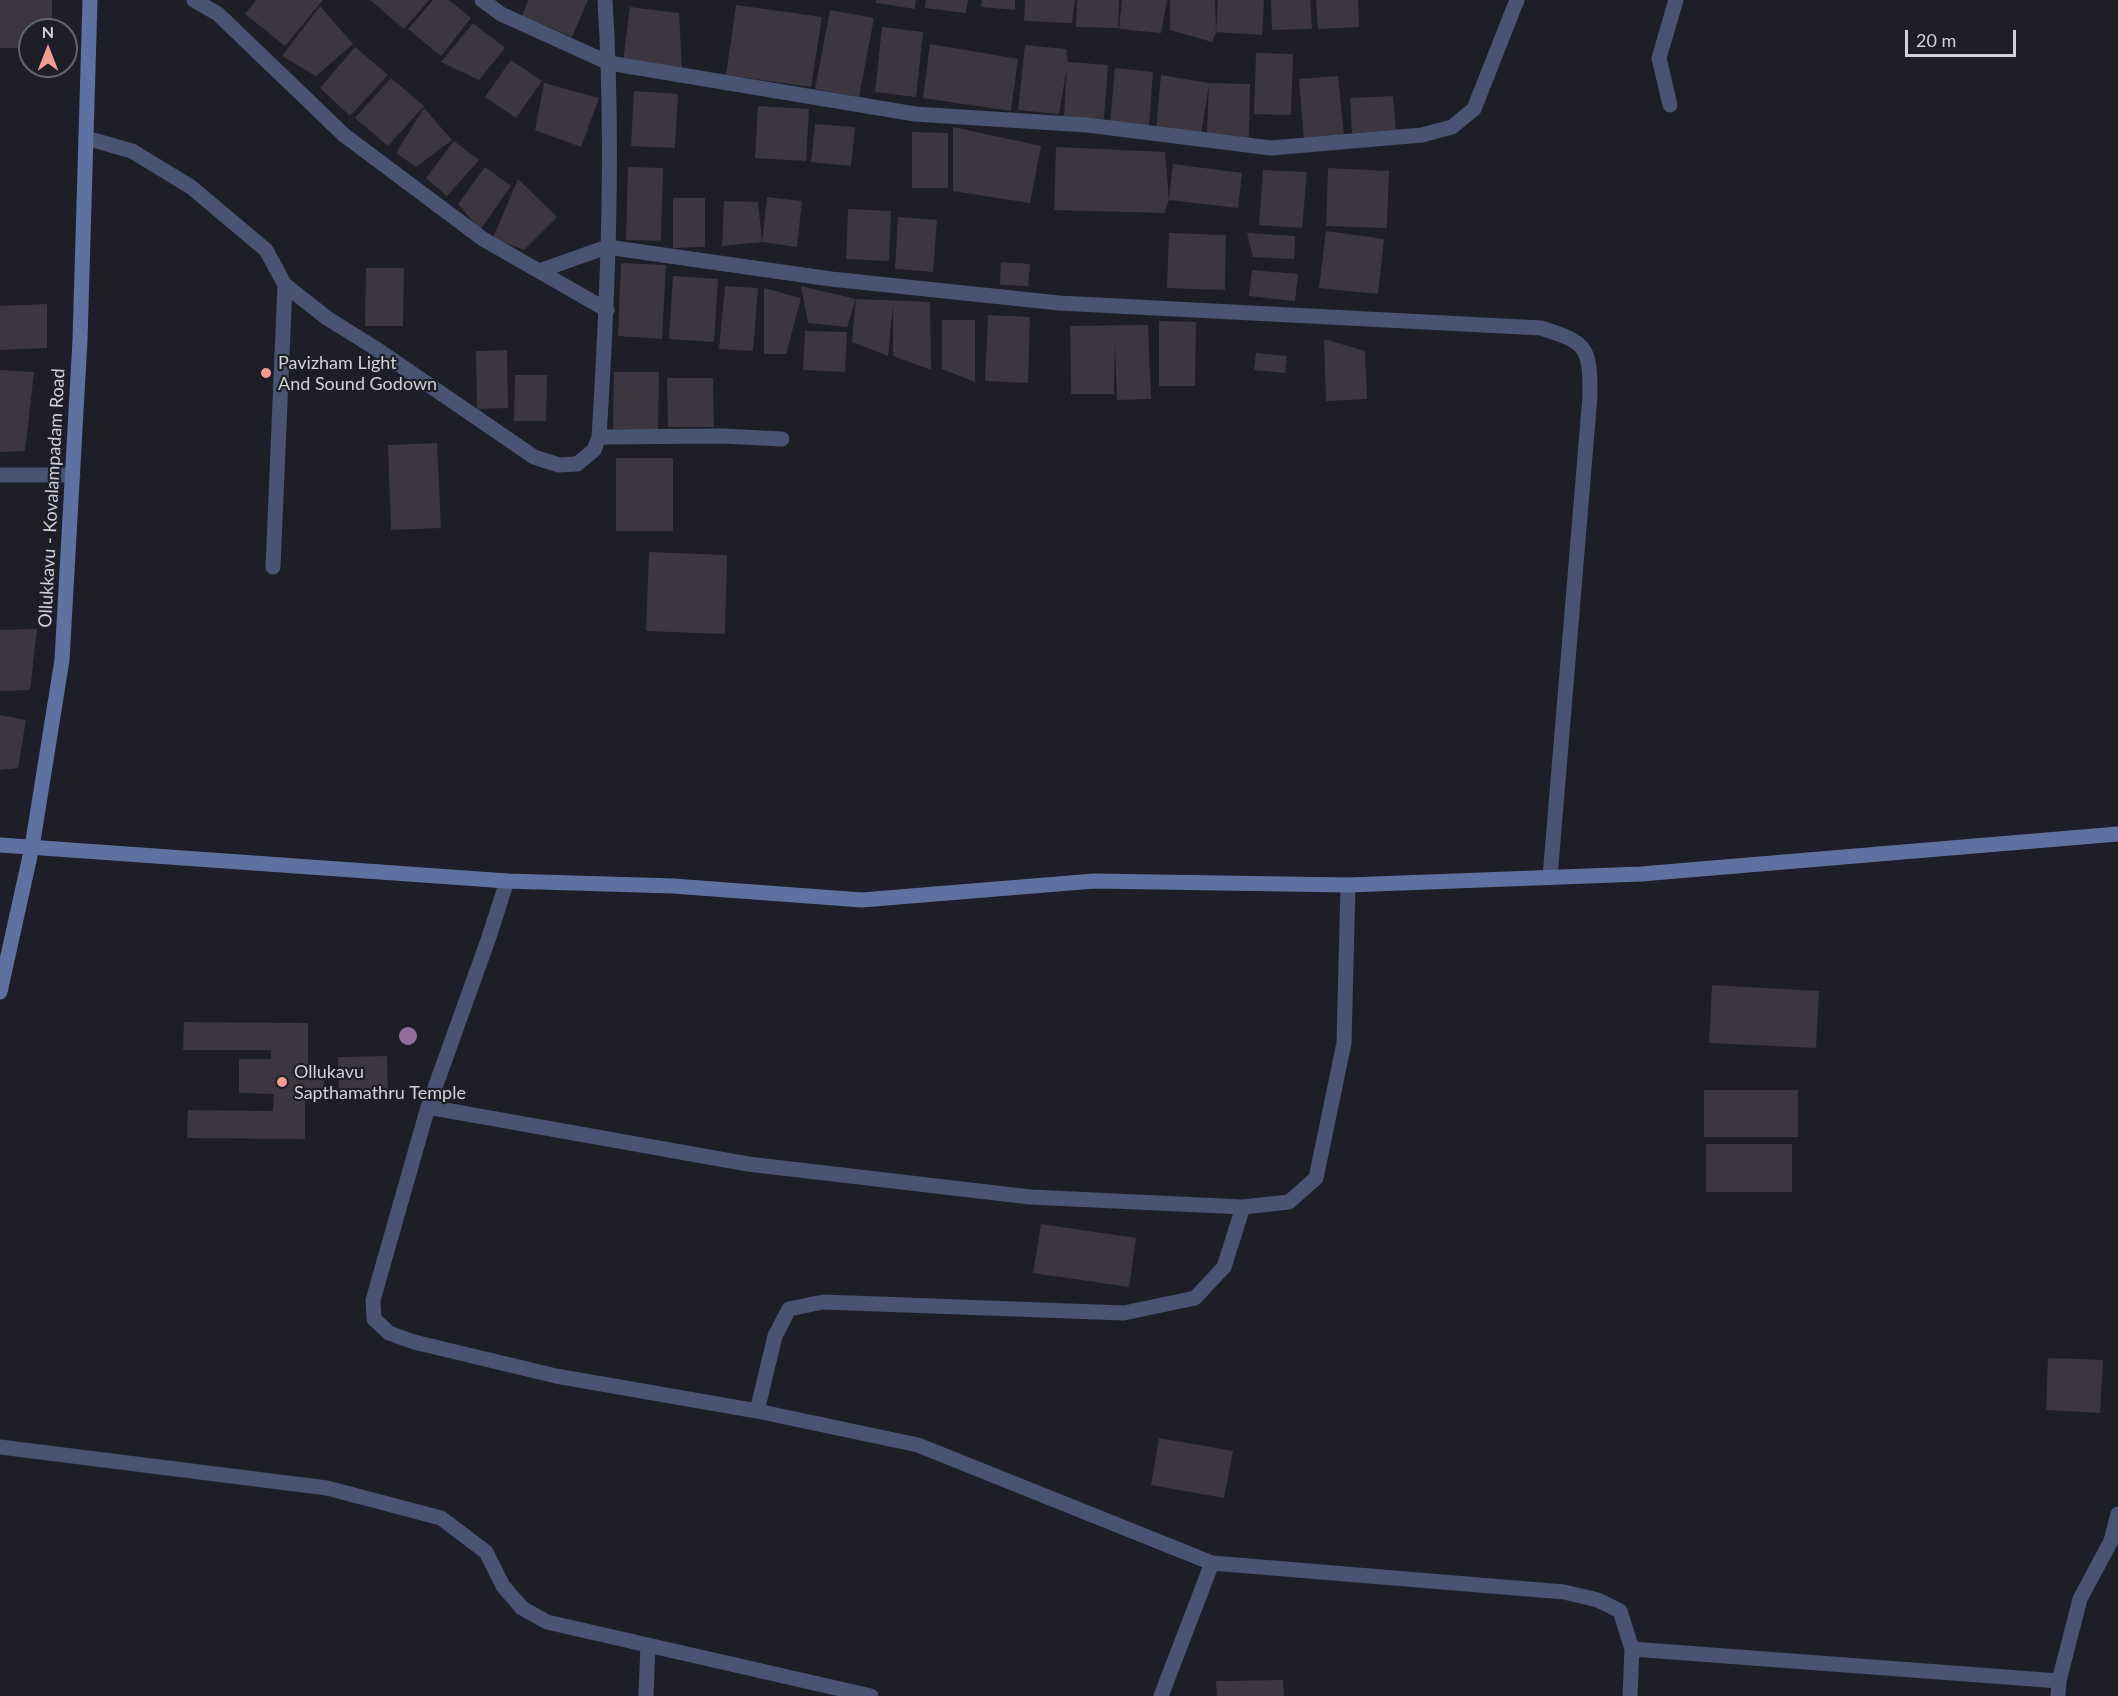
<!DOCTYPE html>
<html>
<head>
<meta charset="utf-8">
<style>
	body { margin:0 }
	#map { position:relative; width:2118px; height:1696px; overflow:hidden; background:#1e1e28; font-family:Lato,sans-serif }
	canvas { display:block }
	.north { position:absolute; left:18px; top:18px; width:60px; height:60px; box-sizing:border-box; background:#1e1e28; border:2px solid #66666f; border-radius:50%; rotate:0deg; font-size:16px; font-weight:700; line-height:24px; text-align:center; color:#d2d1d9 }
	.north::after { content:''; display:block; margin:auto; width:21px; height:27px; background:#f59c94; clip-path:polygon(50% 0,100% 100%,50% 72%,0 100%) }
	.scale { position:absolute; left:1905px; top:30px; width:111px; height:27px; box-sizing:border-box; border:3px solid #d2d1d9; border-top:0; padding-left:8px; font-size:18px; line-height:21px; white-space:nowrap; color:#d2d1d9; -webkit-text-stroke:4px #1e1e28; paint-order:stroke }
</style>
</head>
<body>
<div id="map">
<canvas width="2118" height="1696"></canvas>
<div class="north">N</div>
<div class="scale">20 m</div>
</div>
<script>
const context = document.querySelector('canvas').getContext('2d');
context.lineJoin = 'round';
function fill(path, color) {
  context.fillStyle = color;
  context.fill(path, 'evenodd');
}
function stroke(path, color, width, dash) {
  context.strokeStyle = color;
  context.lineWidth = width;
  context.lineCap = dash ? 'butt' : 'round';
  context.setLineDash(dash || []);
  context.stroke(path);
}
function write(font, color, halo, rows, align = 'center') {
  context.font = font + ' Lato,sans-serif';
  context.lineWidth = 4.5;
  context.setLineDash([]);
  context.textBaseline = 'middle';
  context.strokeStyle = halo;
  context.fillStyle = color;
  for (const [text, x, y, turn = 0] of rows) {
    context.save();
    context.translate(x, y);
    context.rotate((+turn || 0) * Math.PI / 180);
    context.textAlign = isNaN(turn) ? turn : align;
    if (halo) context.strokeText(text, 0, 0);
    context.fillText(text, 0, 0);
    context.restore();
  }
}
fill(new Path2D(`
	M0,0h52v30h-22v18h-30z
	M256,0h67l-38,46 -40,-32z
	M370,0h59l-25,29z
	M433,0h16l22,18 -30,38 -33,-27z
	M528,0h60l-16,37 -50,-21z
	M876,0h40l-1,9 -39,-6z
	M926,0h42l-2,13 -41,-5z
	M982,0h33v10l-34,-3z
	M1025,0h50l-3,23 -48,-2z
	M1077,0h42l-1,28 -42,-1z
	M1122,0h45l-6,33 -42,-4z
	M1170,0h45l1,32 2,-32h46l-2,35 -46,-3 -4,10 -42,-12z
	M1271,0h39l2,29 -40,1z
	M1316,0h42l1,27 -41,2z
	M736,5l86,12 -11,70 -85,-12z
	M320,6l33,38 -37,32 -34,-20z
	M630,7l49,6 3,55 -59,-6z
	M830,10l44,8 -15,79 -44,-8z
	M473,23l32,25 -26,32 -38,-18z
	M882,27l41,5 -7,65 -41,-5z
	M930,44l88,15 -7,52 -88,-13z
	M1025,45l41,4 2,13 40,3 -4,54 -40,-3 3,-49 -8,47 -41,-4z
	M355,47l33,28 -38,41 -30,-28z
	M1256,53l37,1 -2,61 -37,-1z
	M511,60l31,21 -26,37 -31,-21z
	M1115,68l38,4 -4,54 -39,-3z
	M1161,75l48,8 41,1 -1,53 -42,-2 2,-50 -8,49 -45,-4z
	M1338,76l6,60 -40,4 -5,-61z
	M391,78l33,28 -36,40 -33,-28z
	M544,83l55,15 -18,49 -46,-17z
	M634,91l44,3 -3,54 -44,-2z
	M1393,96l3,34 -44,3 -2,-35z
	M758,106l51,3 -3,52 -51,-3z
	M424,108l28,32 -36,27 -20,-14z
	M815,124l40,3 -4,39 -40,-4z
	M953,127l88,19 -11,57 -77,-12z
	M912,132l36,1v55h-36z
	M454,141l25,19 -32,36 -21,-18z
	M1056,147l109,5 4,48 4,-36 69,9 -4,35 -69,-8 -5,13 -110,-3z
	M485,167l26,19 -31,44 -22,-26z
	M628,167l35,1 -2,73 -35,-1z
	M1328,168l61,3 -2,57 -61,-2z
	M1263,170l44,2 -5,56 -43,-3z
	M518,179l39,38 -33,33 -31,-12z
	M767,197l35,4 -5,46 -35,-5z
	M673,198h32v49l-32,1z
	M724,201l34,1 4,40 -40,4z
	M848,209l43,2 -2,50 -43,-2z
	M898,217l39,3 -4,52 -38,-3z
	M1326,231l58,8 -6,55 -59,-6z
	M1169,233l57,2 -1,55 -58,-2z
	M1247,233l48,3 -1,23 -41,-2z
	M1001,262l29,2 -2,22 -28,-1z
	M621,263l45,2 -4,74 -44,-3z
	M366,268h38l-1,58h-38z
	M1252,270l46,4 -3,27 -46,-5z
	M673,276l45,3 -4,63 -45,-3z
	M725,286l33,2 -5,63 -34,-2z
	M801,286l55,13 -9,28 -39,-4z
	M764,288l37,10 -15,56h-22z
	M856,299l74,3 1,68 -38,-14v-52l-5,52 -36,-14z
	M47,304v44l-47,2v-44z
	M988,315l42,2 -2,66 -43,-2z
	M942,320h33v62l-33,-13z
	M1159,321l37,1 -1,64h-36z
	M1148,325l3,74 -34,1 -2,-58 -1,52h-43l-1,-68z
	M805,331l42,1 -2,40 -42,-2z
	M1324,339l41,12 2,48 -41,2z
	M507,350l1,58 -31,1 -1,-58z
	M1256,353l31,3 -2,17 -31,-3z
	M0,370l34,2 -9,79 -25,1z
	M614,372h45l-1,57h-45z
	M515,375h32l-1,46h-32z
	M667,378h46l1,49h-46z
	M437,443l4,85 -50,2 -3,-85z
	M616,458h57v73h-57z
	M649,552l78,3 -2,79 -79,-3z
	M37,629l-7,61 -30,1v-61z
	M0,715l26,5 -8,48 -18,2z
	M1712,985l107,6 -3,57 -107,-5z
	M184,1022l124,1v47h16v23h-19v46l-118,-1 1,-28 85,1 1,-17 -35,-1v-34h32v-9h-88z
	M387,1056l1,40 -49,1 -1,-40z
	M1704,1090h94v47h-94z
	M1706,1144h86v48h-86z
	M1041,1224l95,14 -7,49 -96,-14z
	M2048,1358l55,2 -3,53 -54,-3z
	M1159,1438l74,13 -9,47 -73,-13z
	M1283,1680l1,16h-67l-1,-15z`), '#3b3640');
stroke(new Path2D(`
	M0,475h73`), '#485471', 15);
stroke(new Path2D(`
	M194,0l24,14 126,121 139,104 124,71
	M482,0l19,14 108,49 306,51 172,11 184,23 151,-13 30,-8 22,-18 43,-109
	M1670,105l-11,-47 17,-58
	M86,138l46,13 59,36 75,63 19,35 42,33 48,30 159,109 25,8 18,-1 17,-14 5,-13c9,-145 15,-292 6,-437
	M539,271l68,-24 224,32 228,24 482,25c47,15 49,19 49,68l-40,481
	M599,437l123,-1 60,3
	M273,567l12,-282
	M507,881l-19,59 -60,167 -55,193 1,19 15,14 25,9 142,34 201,35 161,34 294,118
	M428,1107l320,57 282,33 213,10 46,-5 27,-24 28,-135 4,-158
	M757,1411l18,-75 14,-27 34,-7 301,11 71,-15 29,-31 19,-60
	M0,1447l327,41 114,30 45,34 17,34 19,22 25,14 324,74
	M1632,1649l427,32
	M646,1696l2,-51
	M1161,1696l51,-133 352,29 34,8 22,11 12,38 -2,47
	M2058,1696l1,-15 21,-82 31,-58 7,-27`), '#485471', 15);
stroke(new Path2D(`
	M0,845l507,36 166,5 189,14 232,-19 254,4 293,-11 477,-40
	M0,992l32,-145 30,-187 18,-320 10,-340`), '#5f71a0', 15);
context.fillStyle = '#996c9e';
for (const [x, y] of [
	[408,1036]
]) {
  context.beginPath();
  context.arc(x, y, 9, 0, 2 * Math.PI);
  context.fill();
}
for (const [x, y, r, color] of [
	[266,373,6,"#f59c94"],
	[282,1082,6,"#f59c94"]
]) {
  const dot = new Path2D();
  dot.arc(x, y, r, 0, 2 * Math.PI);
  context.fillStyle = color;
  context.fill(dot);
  stroke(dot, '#1e1e28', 2);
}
write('18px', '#d2d1d9', '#1e1e28', [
	["Pavizham Light",278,363],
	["And Sound Godown",278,384],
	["Ollukavu",294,1072],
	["Sapthamathru Temple",294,1093]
], 'left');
write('18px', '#d2d1d9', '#1e1e28', [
	["Ollukkavu - Kovalampadam Road",52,498,-87]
]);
</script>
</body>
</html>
